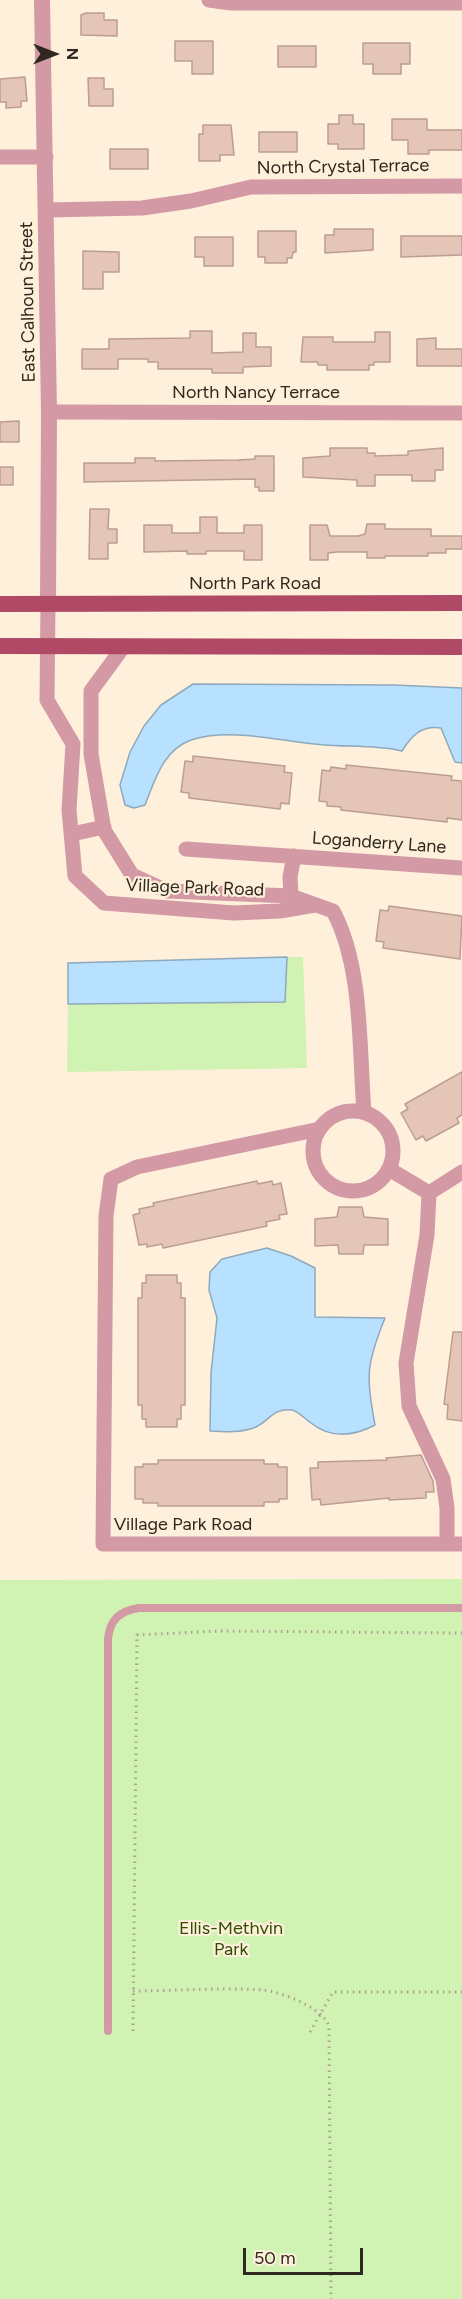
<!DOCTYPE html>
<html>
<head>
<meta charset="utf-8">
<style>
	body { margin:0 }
	#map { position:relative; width:462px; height:2299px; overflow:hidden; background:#fef0da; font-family:Figtree,sans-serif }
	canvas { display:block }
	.north { position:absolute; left:24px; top:24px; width:60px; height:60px; -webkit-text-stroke:4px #fef0da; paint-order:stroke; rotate:90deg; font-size:16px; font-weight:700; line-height:24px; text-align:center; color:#2e281e }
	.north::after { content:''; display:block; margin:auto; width:21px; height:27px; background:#2e281e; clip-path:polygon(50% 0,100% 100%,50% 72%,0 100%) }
	.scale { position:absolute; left:243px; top:2248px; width:120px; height:27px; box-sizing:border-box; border:3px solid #2e281e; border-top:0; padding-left:8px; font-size:18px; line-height:21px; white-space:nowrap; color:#2e281e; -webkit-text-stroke:4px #fef0da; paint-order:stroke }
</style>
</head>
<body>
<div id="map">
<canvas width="462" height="2299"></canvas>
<div class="north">N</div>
<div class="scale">50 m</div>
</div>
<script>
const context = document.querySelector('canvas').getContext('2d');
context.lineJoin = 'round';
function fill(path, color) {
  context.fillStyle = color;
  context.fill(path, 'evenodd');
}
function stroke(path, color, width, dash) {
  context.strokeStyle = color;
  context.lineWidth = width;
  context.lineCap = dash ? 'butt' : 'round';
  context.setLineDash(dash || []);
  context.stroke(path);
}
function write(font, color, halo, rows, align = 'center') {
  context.font = font + ' Figtree,sans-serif';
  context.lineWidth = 4.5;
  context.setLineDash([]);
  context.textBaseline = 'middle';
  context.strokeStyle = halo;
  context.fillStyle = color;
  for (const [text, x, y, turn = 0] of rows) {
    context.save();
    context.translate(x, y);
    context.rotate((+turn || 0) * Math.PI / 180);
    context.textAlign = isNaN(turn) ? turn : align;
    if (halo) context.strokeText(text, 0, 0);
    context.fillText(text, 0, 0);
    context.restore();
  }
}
fill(new Path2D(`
	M287,957h16l4,111 -240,4 1,-68 217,-2z
	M462,1579v720h-462v-719z`), '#d0f2b2');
const water = new Path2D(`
	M193,684l201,1 68,3v75l-7,-1 -14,-34c-19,-3 -29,7 -39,23 -26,-6 -52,-4 -78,-6 -40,-3 -94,-18 -133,-5 -28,10 -36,40 -46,65l-11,3 -9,-3 -5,-20 10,-33 14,-26 17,-21z
	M287,957l-2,45 -217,2v-41z
	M267,1248l24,8 24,12v49l70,1c-19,47 -19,57 -10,107 -21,11 -44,14 -64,-2 -6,-4 -13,-12 -19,-13 -19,-2 -22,10 -36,17 -15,6 -30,5 -46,4l1,-58 6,-55 -8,-28 1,-18 12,-13z`);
fill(water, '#b8e0ff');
stroke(water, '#8fa9bc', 1.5);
const building = new Path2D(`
	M86,13h18v7h13v16l-36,-1v-20z
	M175,41h38v33h-21v-13h-17z
	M363,43h47v21h-9v10h-28v-10h-10z
	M278,46h38v21h-38z
	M25,77l2,24h-6v6l-15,1v-6h-6v-23z
	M88,78h16v11h9v17h-24z
	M339,115h14v9h11v25h-26v-5h-10v-20h11z
	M392,119h35v11h35v20h-33v4h-21v-14h-16z
	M203,125h28l3,30h-14v6h-21v-27h4z
	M259,132h38v20h-38z
	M110,149h38v20h-38z
	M334,229h39v21l-48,3v-18h9z
	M258,231h38v21h-3l-1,6h-5v5h-22v-6h-7z
	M401,236h61v19l-61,2z
	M195,237h38v29h-29v-9h-9z
	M83,251l36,1v20h-16v17h-20z
	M190,331h22v22l31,-1v-19h13v14h15v19l-28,1v6h-31v-4h-54v-7h-10v-3h-30v10h-36v-20h27v-10l81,-1z
	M375,332h15v30h-16v3h-5v5h-42v-5h-9v-3h-17l2,-25h30v5h42z
	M436,338v11h26v17h-45v-27z
	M19,421v21h-19v-20z
	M330,448h37v5h8v3l33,-1v-4l35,-3v22h-8v11h-23v-6h-37v11h-18v-6l-54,-3v-19l27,-2z
	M255,456h19v35h-15v-4h-4v-8l-171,3v-19h51v-5h20v3l83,-1 17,-1z
	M0,467h13v18h-13z
	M90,509h19l-1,20h9v14h-9v16h-19z
	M200,517h17v16h27v-8h18v35h-18v-9h-38v3h-19v-3l-43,1v-27h28v8h28z
	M367,524h18v5h46v7h31v13h-16v4h-18v3h-43v2h-18v-6h-30l-9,1v7h-18v-35h17l3,11h28l7,-2z
	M193,756l92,10 -1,6 8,1 -3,31 -8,-1 -1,6 -91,-11v-5l-8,-1 4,-31 8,1z
	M346,765l106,11 -1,4 11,1v39l-15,-2v4l-106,-12v-3l-14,-1v-4l-8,-1 3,-31 8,1 1,-4 15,2z
	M389,906l73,10 -2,43 -77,-11 1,-6 -8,-1 4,-31 8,1z
	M462,1072v43l-5,3 2,5 -33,18 -3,-5 -7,4 -15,-27 7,-4 -3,-5z
	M257,1181l1,3 14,-3 1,4 8,-2 6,31 -8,1 1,4 -14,3 1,4 -104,22 -1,-4 -15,3v-3l-8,1 -6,-30 7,-2 -1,-4 15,-3 -1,-3z
	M339,1207h23l2,10 24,2v26h-24l-1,9h-24l-1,-9 -23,1v-27l22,-2z
	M146,1275h31v8h4v15h4v107h-4v14h-4v8h-31v-8h-4v-14h-4v-107h4v-15h4z
	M453,1332h9v89l-15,-2 1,-14 -4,-1z
	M421,1455l12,26 1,11h-8v6l-37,2v-2l-68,7 -1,-6 -8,1 -2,-32h8v-6l69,-2 -1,-2z
	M158,1460h106v4h14v3h9v32h-8v3h-15v4h-106v-3h-15v-4h-8v-32h8v-3h15z`);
fill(building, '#e6c5b9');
stroke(building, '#bc9d91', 1.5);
stroke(new Path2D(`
	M133,1991c43,0 88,-4 130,-1 19,2 61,18 66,37l2,272
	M133,2031l4,-396 82,-4 243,2
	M310,2032l23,-40h129`), '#aca290', 3, [1.5, 4.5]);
stroke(new Path2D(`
	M108,2031v-392c2,-20 12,-28 31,-31h323`), '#d399a5', 8);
stroke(new Path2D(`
	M209,0l22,3h231
	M0,157h46
	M47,210l95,-2 49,-7 60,-14 211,-1
	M49,412l413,1
	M48,604l-1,96 26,44 -4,66 6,66 29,27 130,10 46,-2 35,-6
	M124,646l-33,45v63l13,76 28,45 35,16 124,5 42,15c30,55 26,139 31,201
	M72,834l32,-7
	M186,849l276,19
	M291,896l-1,-19 4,-21
	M313 1151a40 40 0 1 1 80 0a40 40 0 1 1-80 0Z
	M320,1129l-183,38 -26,12 -5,37 -3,328h359
	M389,1169l40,24 33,-21
	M429,1193l-2,42 -21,128 3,43 34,73 4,29v36`), '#d399a5', 15);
stroke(new Path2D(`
	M42,0l7,412 -1,192`), '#d399a5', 16);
stroke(new Path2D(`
	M0,604l462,-1
	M0,646l462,1`), '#af4966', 16);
write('18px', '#2e281e', '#fef0da', [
	["North Crystal Terrace",343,167,-1],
	["East Calhoun Street",28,302,-91],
	["North Nancy Terrace",256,393],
	["North Park Road",255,584],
	["Loganderry Lane",379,843,4],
	["Village Park Road",195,888,2],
	["Village Park Road",183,1525]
]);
write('18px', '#2f4e01', '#fef0da', [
	["Ellis-Methvin",231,1929],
	["Park",231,1950]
]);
</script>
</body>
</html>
